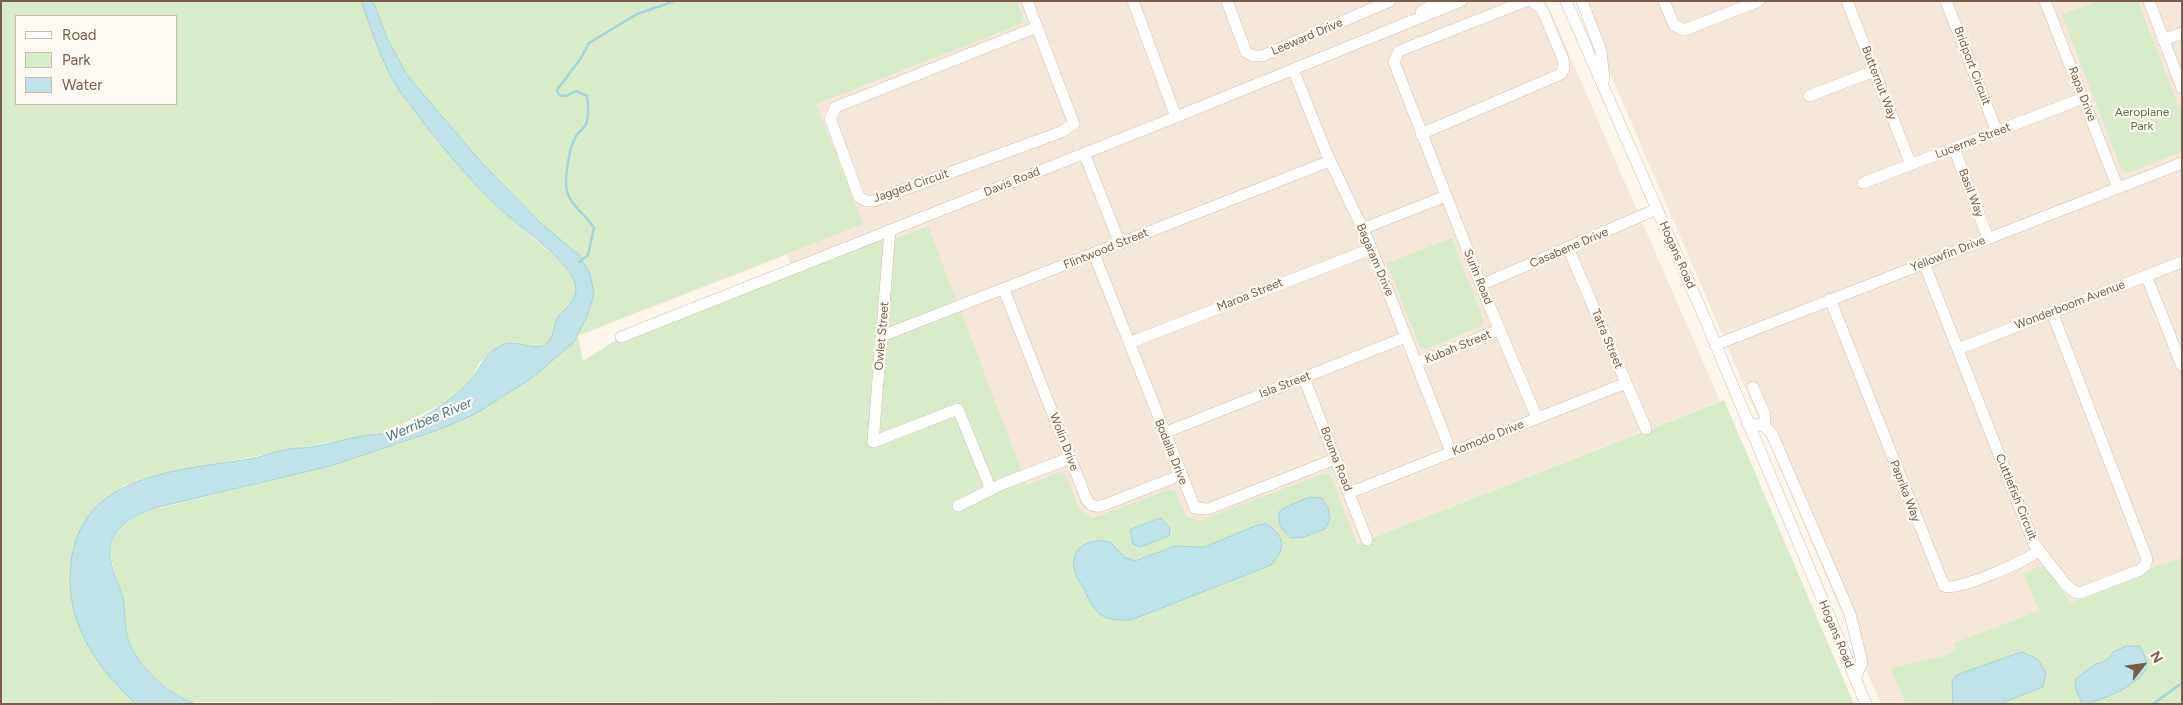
<!DOCTYPE html>
<html>
<head>
<meta charset="utf-8">
<style>
	body { margin:0 }
	#map { position:relative; width:2183px; height:705px; overflow:hidden; background:#fdf6ec; font-family:Figtree,sans-serif }
	canvas { display:block }
	.frame { position:absolute; inset:0; border:2px solid #7a5c4d; pointer-events:none }
	.legend { position:absolute; left:15px; top:15px; width:162px; height:90px; box-sizing:border-box; background:#fffaf3; border:1px solid #cabbb1; margin:0; padding:6px 9px; list-style:none; font-size:15px; color:#7a5c4d }
	.legend li { display:flex; align-items:center; gap:10px; height:25px }
	.legend b { width:25px; border:1px solid #cabbb1 }
	.north { position:absolute; left:2118px; top:640px; width:50px; height:50px; -webkit-text-stroke:4px #fffaf3; paint-order:stroke; rotate:60deg; font-size:14px; font-weight:700; line-height:20px; text-align:center; color:#7a5c4d }
	.north::after { content:''; display:block; margin:auto; width:18px; height:22px; background:#7a5c4d; clip-path:polygon(50% 0,100% 100%,50% 72%,0 100%) }
</style>
</head>
<body>
<div id="map">
<canvas width="2183" height="705"></canvas>
<div class="frame"></div>
<ul class="legend">
<li><b style="height:6px;background:#fff"></b>Road</li>
<li><b style="height:14px;background:#d8ecc9"></b>Park</li>
<li><b style="height:14px;background:#bfe3e8"></b>Water</li>
</ul>
<div class="north">N</div>
</div>
<script>
const context = document.querySelector('canvas').getContext('2d');
context.lineJoin = 'round';
function fill(path, color) {
  context.fillStyle = color;
  context.fill(path, 'evenodd');
}
function stroke(path, color, width, dash) {
  context.strokeStyle = color;
  context.lineWidth = width;
  context.lineCap = dash ? 'butt' : 'round';
  context.setLineDash(dash || []);
  context.stroke(path);
}
function write(font, color, halo, rows, align = 'center') {
  context.font = font + ' Figtree,sans-serif';
  context.lineWidth = 4.5;
  context.setLineDash([]);
  context.textBaseline = 'middle';
  context.strokeStyle = halo;
  context.fillStyle = color;
  for (const [text, x, y, turn = 0] of rows) {
    context.save();
    context.translate(x, y);
    context.rotate((+turn || 0) * Math.PI / 180);
    context.textAlign = isNaN(turn) ? turn : align;
    if (halo) context.strokeText(text, 0, 0);
    context.fillText(text, 0, 0);
    context.restore();
  }
}
fill(new Path2D(`
	M373,1h1173l174,400 -762,300 -171,-446 -209,81 9,-19 -8,-62 -36,-30z
	M1579,1h603v682l-29,21h-272z`), '#f5e8da');
fill(new Path2D(`
	M1,1h360l33,82 43,58 59,64 68,60 12,19 1,8 -4,9 -16,18 -5,18 -5,6 -8,4h-9l-14,-5 -9,1 -12,6 -16,14 -8,17 -24,22 -61,30 -161,30 -83,17 -19,7 -50,61 -3,38 4,21 9,28 31,49 22,21h-135zM16,16h160v88h-160z
	M373,1h644l6,18 -2,5 -205,80 47,120 -285,111 5,26 38,-24 269,-107v11l38,-15 99,259 33,-13 5,2 15,36 13,8 77,-29 5,2 11,25 13,5 126,-48 5,2 27,69 367,-144 130,304 -1663,-2c-25,-13 -58,-36 -64,-67 -2,-13 -1,-28 -5,-41 -13,-42 -23,-56 22,-82l186,-46 108,-36 94,-52 41,-35 14,-26 7,-23 -4,-20 -11,-19 -36,-30 -62,-63 -74,-87 -20,-37z
	M2098,1h40l44,114v37l-55,21 -5,-2 -60,-156z
	M1452,238l32,84 -2,4 -56,23 -6,-2 -33,-84z
	M2182,558v146h-276l-15,-36 53,-12 12,-6 -2,-7 85,-32 -15,-38 20,-8 27,38 90,-39z`), '#d8ecc9');
const water = new Path2D(`
	M361,1h12l14,37 20,37 74,87 62,63 36,30 11,19 4,20 -7,23 -14,26 -41,35 -57,36 -37,16 -108,36 -171,41c-21,6 -50,20 -49,46 0,15 9,30 13,45 3,13 1,28 5,41 10,29 40,55 68,65h-60c-35,-32 -66,-74 -66,-124 0,-106 100,-108 179,-121 14,-2 26,-8 40,-10 9,-1 19,-1 28,-3 14,-2 27,-7 40,-9 9,-2 19,-2 28,-4 28,-8 65,-30 84,-51 11,-12 13,-25 29,-35 20,-12 35,8 49,-4 8,-6 6,-19 11,-26 7,-9 19,-16 18,-29 -1,-24 -61,-64 -79,-82 -30,-29 -58,-62 -83,-96 -7,-9 -15,-18 -20,-28 -14,-25 -23,-54 -33,-81z
	M1310,497l12,1 6,10 2,11 -5,10 -21,8 -13,1c-9,-8 -13,-13 -12,-26l5,-4z
	M1161,518l9,10 -1,8 -29,11 -7,-3 -3,-14z
	M1267,524c19,14 19,24 4,41l-140,55c-11,0 -20,1 -30,-5 -8,-6 -13,-17 -17,-26 -3,-5 -7,-11 -9,-17 -7,-24 14,-35 35,-30l14,15 11,4 40,-15 29,1 51,-21z
	M2127,646h13c2,5 7,13 7,19 0,17 -51,39 -65,39l-7,-17 1,-8 19,-15 6,-1 8,-5 4,-6z
	M2022,652l16,7 8,14 -3,14 -44,17h-46l-1,-23 5,-6z`);
fill(water, '#bfe3e8');
stroke(water, '#a5d3da', 1);
stroke(new Path2D(`
	M579,262l9,-7 6,-27c-7,-13 -24,-22 -27,-37 -3,-11 2,-42 8,-53 2,-5 7,-8 10,-12 5,-8 3,-22 2,-30l-11,-5 -10,5 -7,-1 -2,-5 24,-32 8,-15 48,-29 38,-13
	M2153,704l29,-21`), '#a5d3da', 2.5);
const minor = new Path2D(`
	M1027,1l47,123 -13,8 -188,69h-7l-7,-4 -29,-79 6,-11 201,-80
	M1133,1l43,116
	M1227,1l19,51 7,4h9l128,-55
	M1526,1l-127,50 -5,11 91,233 52,123
	M1566,1l136,311 164,392
	M1582,1l19,50 3,28
	M1664,1l10,24 10,5 75,-29
	M1847,1l64,164
	M1946,1l51,131
	M2045,1l73,187
	M2149,1l33,87
	M1421,12l18,-11
	M2163,40l19,-7
	M1293,69l33,83 42,88 83,212
	M1809,96l65,-25
	M1421,134l140,-60 3,-6 -1,-9 -20,-48 -4,-5 -8,-5
	M1954,148l34,90
	M1084,153l36,91
	M1863,183l220,-85
	M1362,229l84,-33
	M890,230l-17,212 85,-33 33,81
	M1568,248l78,181
	M1094,254l101,254 13,1 127,-50
	M1924,263l110,281 33,42 8,6 5,1 60,-23 5,-4 2,-7 -95,-247
	M2146,275l36,91
	M1481,285l176,-76
	M1004,290l82,208c4,8 9,10 18,7l77,-30
	M1830,299l114,287c13,6 82,-25 94,-35
	M882,336l448,-175
	M621,337l555,-220 285,-116
	M1129,343l242,-94
	M1715,345l467,-182
	M1958,349l224,-87
	M1416,363l83,-33
	M1304,378l63,162
	M1753,387l12,28 -1,11
	M1747,423l17,3 8,8 78,180 12,48 -7,17
	M1164,433l242,-96
	M1349,493l277,-110
	M958,506l44,-22 68,-26`);
stroke(minor, '#d1beb0', 12);
stroke(minor, '#fff', 11);
write('12px', '#7a5c4d', '#fffaf3', [
	["Leeward Drive",1307,37,-23],
	["Bridport Circuit",1972,66,69],
	["Butternut Way",1879,83,69],
	["Rapa Drive",2082,94,69],
	["Lucerne Street",1973,141,-21],
	["Davis Road",1012,182,-22],
	["Jagged Circuit",911,186,-19],
	["Basil Way",1971,193,69],
	["Casabene Drive",1569,248,-23],
	["Flintwood Street",1106,249,-22],
	["Yellowfin Drive",1948,254,-21],
	["Hogans Road",1677,255,66],
	["Bagaram Drive",1375,260,67],
	["Surin Road",1478,277,68],
	["Maroa Street",1250,295,-22],
	["Wonderboom Avenue",2070,305,-21],
	["Owlet Street",882,336,-85],
	["Tatra Street",1607,339,67],
	["Kubah Street",1458,347,-22],
	["Isla Street",1285,385,-21],
	["Komodo Drive",1488,438,-22],
	["Wolin Drive",1064,442,69],
	["Bodalla Drive",1171,452,68],
	["Bouma Road",1336,459,69],
	["Paprika Way",1905,491,69],
	["Cuttlefish Circuit",2016,497,68],
	["Hogans Road",1836,634,67]
]);
write('12px', '#537a41', '#fffaf3', [
	["Aeroplane",2142,112],
	["Park",2142,126]
]);
write('italic 14px', '#437c86', '#fffaf3', [
	["Werribee River",429,420,-23]
]);
</script>
</body>
</html>
